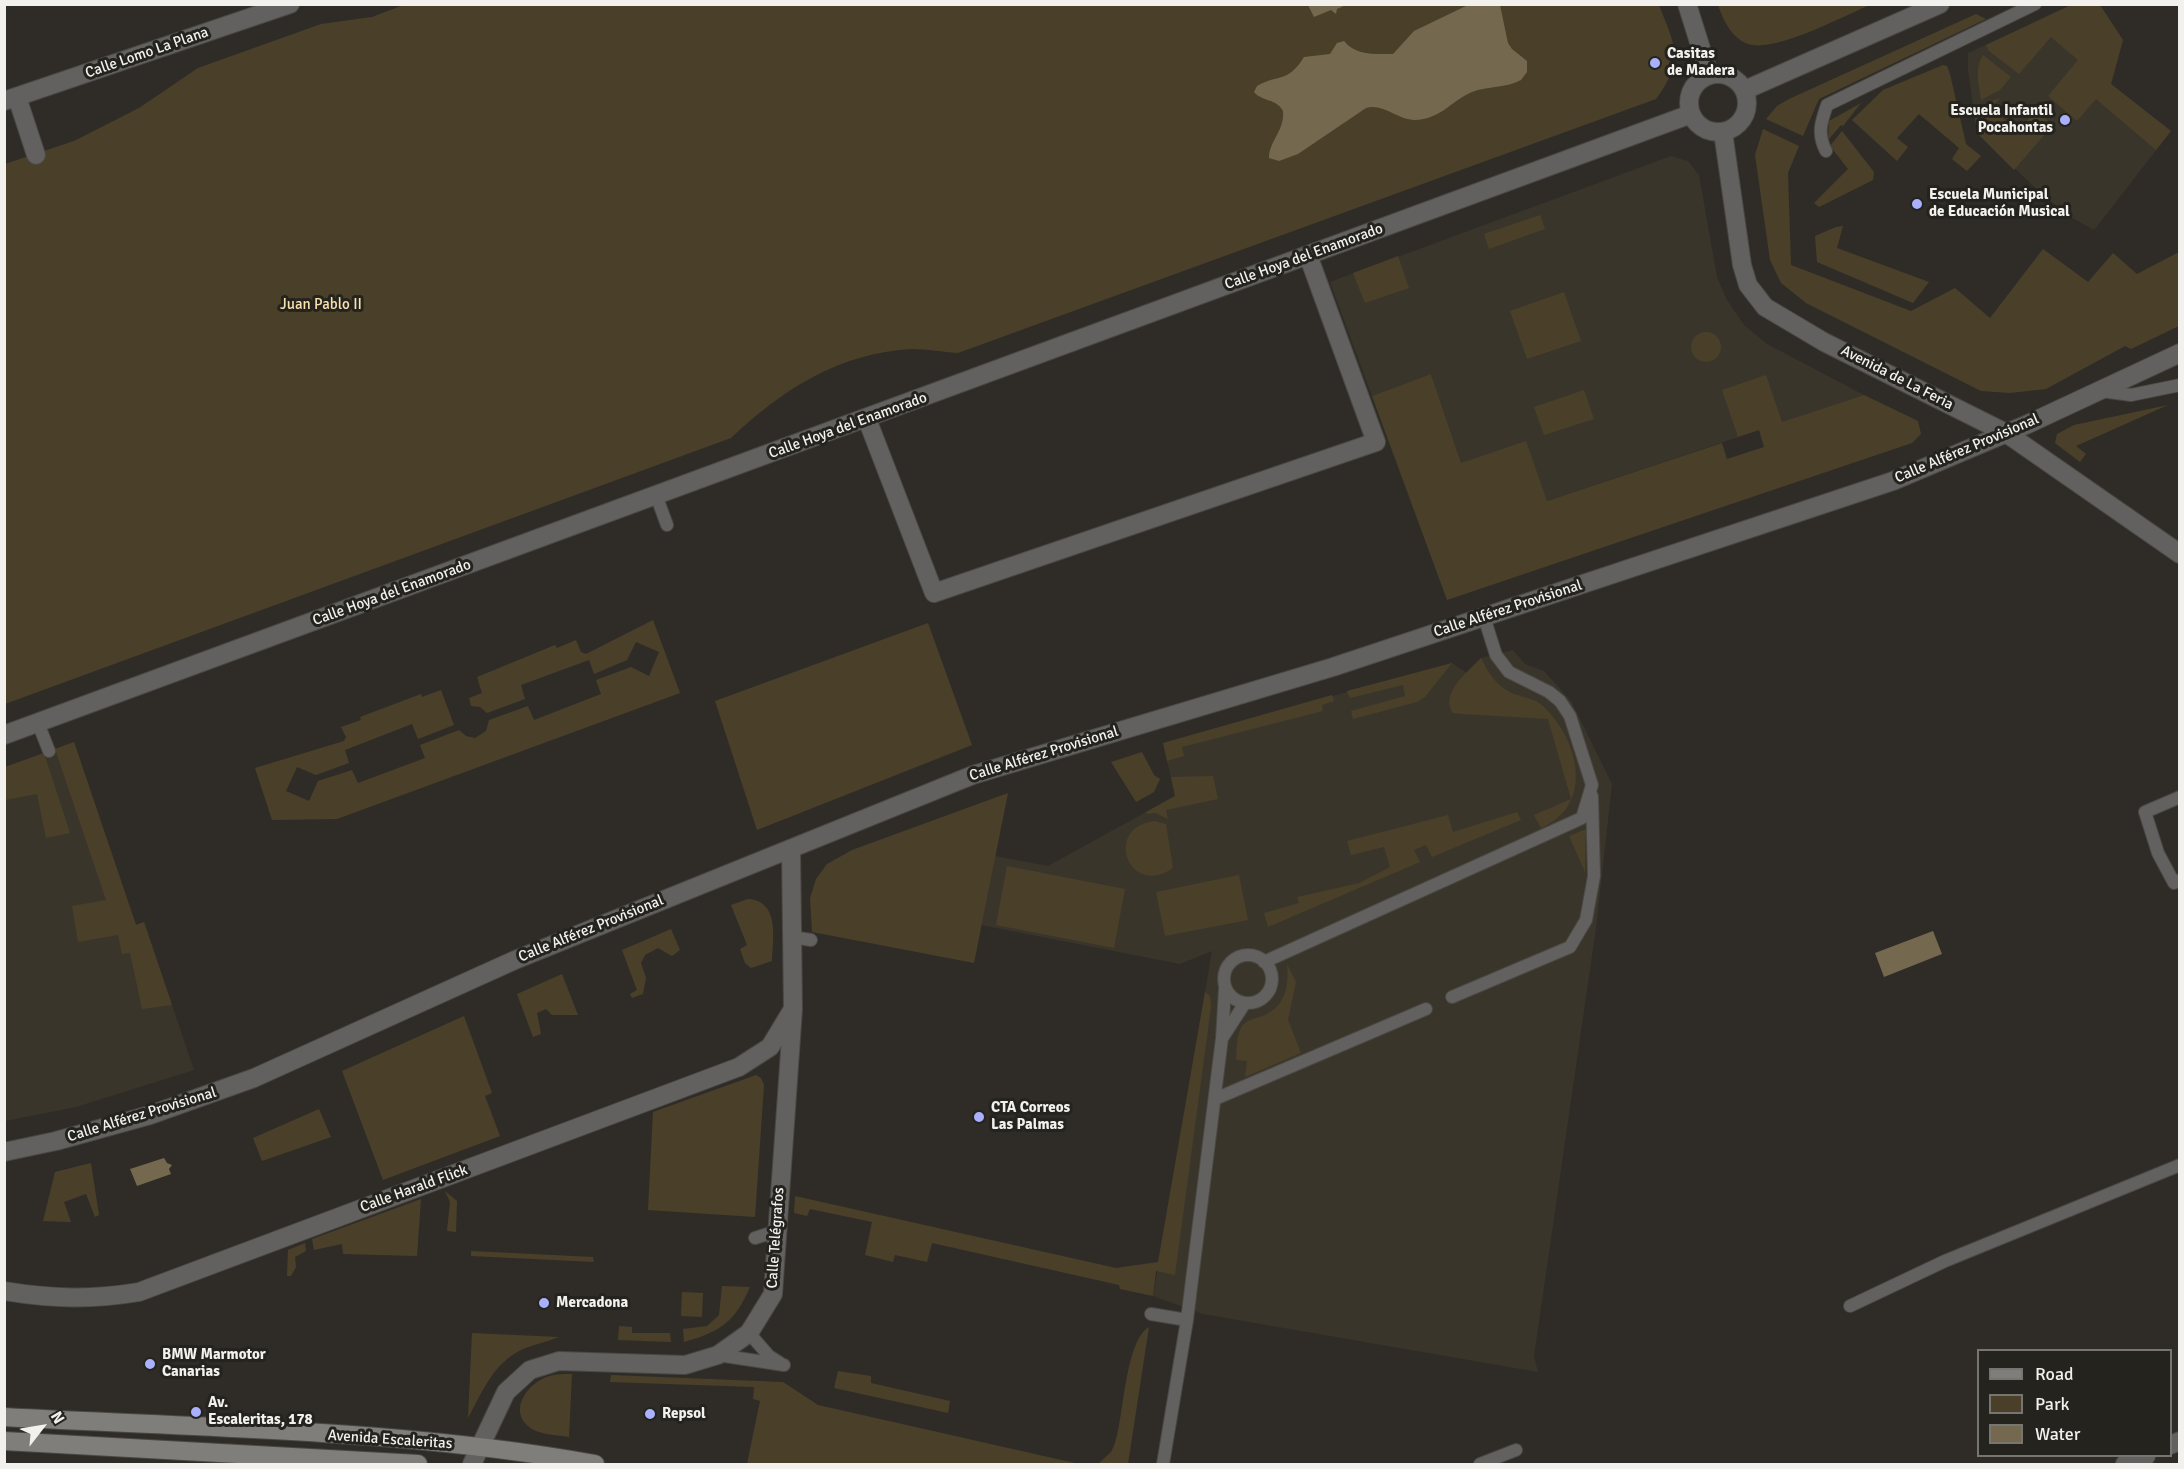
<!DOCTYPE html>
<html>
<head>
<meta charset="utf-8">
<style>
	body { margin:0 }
	#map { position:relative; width:2184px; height:1469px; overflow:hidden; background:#2f2c28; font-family:Signika,sans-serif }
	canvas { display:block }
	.frame { position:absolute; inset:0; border:6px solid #f2f1ed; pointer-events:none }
	.legend { position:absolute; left:1977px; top:1349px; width:195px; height:108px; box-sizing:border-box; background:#25231e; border:2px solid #777571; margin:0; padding:8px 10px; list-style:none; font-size:18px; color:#f2f1ed }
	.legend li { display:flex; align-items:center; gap:12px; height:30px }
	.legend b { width:30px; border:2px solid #777571 }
	.north { position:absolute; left:12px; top:1397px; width:60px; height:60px; -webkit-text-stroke:4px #25231e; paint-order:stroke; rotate:59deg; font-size:16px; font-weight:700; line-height:24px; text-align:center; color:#f2f1ed }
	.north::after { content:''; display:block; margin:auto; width:21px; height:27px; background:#f2f1ed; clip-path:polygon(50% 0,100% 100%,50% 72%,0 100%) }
</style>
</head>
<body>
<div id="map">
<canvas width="2184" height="1469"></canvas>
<div class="frame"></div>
<ul class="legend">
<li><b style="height:8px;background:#807e7a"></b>Road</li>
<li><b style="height:16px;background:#4a4029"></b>Park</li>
<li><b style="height:16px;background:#74684e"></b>Water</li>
</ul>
<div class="north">N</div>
</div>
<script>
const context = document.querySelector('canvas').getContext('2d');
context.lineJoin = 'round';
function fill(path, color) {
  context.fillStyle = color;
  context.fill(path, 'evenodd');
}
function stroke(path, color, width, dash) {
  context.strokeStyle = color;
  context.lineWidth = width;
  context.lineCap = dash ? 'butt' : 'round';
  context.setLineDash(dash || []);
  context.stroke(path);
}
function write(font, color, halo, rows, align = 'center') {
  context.font = font + ' Signika,sans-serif';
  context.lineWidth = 6;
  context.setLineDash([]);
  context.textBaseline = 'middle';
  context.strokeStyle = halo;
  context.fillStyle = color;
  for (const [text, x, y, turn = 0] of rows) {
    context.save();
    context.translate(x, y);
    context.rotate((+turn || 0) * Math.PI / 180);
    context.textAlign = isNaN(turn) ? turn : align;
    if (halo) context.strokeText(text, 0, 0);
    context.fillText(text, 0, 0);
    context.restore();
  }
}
fill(new Path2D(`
	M2073,5h27l23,35 -12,44 60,47 -77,99 -27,-15 -25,-21 -65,-61 -9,-63v-17z
	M1671,156l17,5 11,14 18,102 10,23 17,25 23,19 97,51 -383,128 -50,-149 -59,22 -42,-114z
	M1513,650l12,14 19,7 27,30 41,83 -16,144 -62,428 4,16 -335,-58 -50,-18 59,-345 -32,13 -199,-39 14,-69 53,10 127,-70 -12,-53 289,-80 15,10 14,-15z
	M74,742l62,183 8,-3 50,148 -118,37 -71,14v-354z`), '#3a352a');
fill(new Path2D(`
	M406,4l1253,1c16,41 26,55 -3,94l-698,254c-15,-1 -31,-4 -46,-4 -73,4 -129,40 -181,89l-726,266v-540l69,-23 65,-33 59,-40 123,-44 51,-7z
	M2073,4l27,1 23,35 -12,44 60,47 -15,19 -60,-51 -19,22 -29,-25 30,-36 -27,-23 -32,37 -30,-23 -3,-6z
	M1718,5v-1l152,1c-27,11 -95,48 -122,39 -17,-6 -25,-25 -30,-39z
	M1976,14l10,5 -167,80 -16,37 -37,-17 11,-13 12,-7z
	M1983,55l28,22 -11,13 -19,10c-2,-16 -7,-30 2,-45z
	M1943,65l4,1 3,8 16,70 15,12 -14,15 -15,-12 7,-11 -40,-34 -22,24 11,9 -11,14 -45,-41 31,-30z
	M2000,98l-9,10 27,23 18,-21 12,11 -8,9 5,4 -31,36 -37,-37 -3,-25z
	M1861,103l-18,23 -2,-1 -13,15 1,-19z
	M1763,129l36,17 -11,27 3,92 120,46 44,-23 35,30 53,-69 45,33 25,-29 24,21 42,-22v74l-48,23 -6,-3 -79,43 -36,4 -29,-2 -175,-88 -25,-20 -11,-23 -15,-105z
	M1842,131l32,41 -1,8 -54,27 -5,-4 34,-34 -18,-23z
	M1540,215l5,14 -56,20 -5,-15z
	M1843,226l-6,22 92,34 -16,21 -96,-41 -2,-26 21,-9z
	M1398,256l11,32 -44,15 -12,-30z
	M1564,292l17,49 -54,18 -17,-48z
	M1691 347a15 15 0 1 1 30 0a15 15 0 1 1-30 0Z
	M1431,374l30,89 65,-22 21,60 175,-58 5,16 37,-12 -5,-17 -21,7 -16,-47 44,-15 16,47 82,-27 54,26 3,13 -9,9 -465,157 -75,-204z
	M1584,390l10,29 -50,16 -10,-28z
	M2168,405l-92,41 10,8 -6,8 -25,-19 2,-9 17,-9z
	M653,620l27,73 -343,126 -65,1 -17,-52 89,-27 2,-4 -5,-10 20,-7 -1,-3 61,-23 1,3 19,-7 13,35 -36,14 -6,-15 -67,26 4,13 -33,12 -19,-8 -11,24 23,10 9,-20 34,-11 6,13 67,-25 -5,-13 39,-15 7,6 9,2 11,-7 3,-11 39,-14 6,14 67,-26 -5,-14 35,-13 18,9 10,-24 -23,-10 -9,18 -33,14 -5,-14 -68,25 4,14 -38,14 -7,-6 -9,-1 -2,-8 13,-5 -5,-16 78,-32 2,3 19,-8 5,12 5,2z
	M928,623l44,122 -215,85 -42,-129z
	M1481,658c7,15 17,30 33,36 11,4 20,4 29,12 35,33 53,98 -2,122l-7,-13 37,-16 -23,-80 -86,-5 -9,-1c-14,-20 16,-42 28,-55z
	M1452,663l-27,34 -8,5 -64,17 -2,-8 54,-15 -2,-11 -53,13 -3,-7z
	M1332,695l2,6 -12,4 1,6 -141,36 2,9 -17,5 -4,-18z
	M74,742l62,183 8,-3 28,83 -30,4 -12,-56 -8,1 -4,-19 -40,7 -6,-36 34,-6 -51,-151z
	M1142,752l12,23 6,4 -6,13 -18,10 -25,-40z
	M44,753l26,80 -24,5 -9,-44 -32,6v-33z
	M1213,776l5,23 -52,11 2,9 -12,-6 -9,1 -1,-2 29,-16 -4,-19z
	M1008,793l-34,170 -162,-31 -2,-34 6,-19 11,-15 25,-14z
	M1517,812l4,8 -89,37 -6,-12 -12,5 6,12 -152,65 -4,-14 35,-10 -2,-6 62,-14 31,-16 -6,-20 -33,8 -4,-14 101,-26 5,17z
	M1155,821l11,3 7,44c-44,31 -71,-41 -18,-47z
	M1586,829l-1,43 -16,-36z
	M1007,866l118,23 -11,59 -118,-23z
	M1239,875l9,45 -83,16 -9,-44z
	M748,899c32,2 25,40 24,62l-21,7 -6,-5 -5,-14 7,-4 -16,-40z
	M671,929l9,21 -8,6 -14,-8 -13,7 -4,8 5,15 -3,16 -11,4 -2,-4 7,-4 -15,-40z
	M1287,964l9,18 -8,38 13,33 -56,24 2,-16 -11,-1c1,-10 0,-25 6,-34 4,-6 14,-8 21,-10 23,-10 26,-30 24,-52z
	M562,974l16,41h-26l-6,-6 -9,4 4,21 -8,3 -16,-43z
	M1205,992l5,4 1,11 -36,268 -19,-4 -3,25 -33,-7 -1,-4 -187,-42 -5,19 -32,-7 -2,7 -28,-7 7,-33 -62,-13 -3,7 -13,-3 1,-17 321,72 42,-6z
	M464,1016l28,77 -7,3 15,40 -117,44 -41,-109z
	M756,1075l5,3 3,7 -9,132 -107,-7 5,-98z
	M319,1109l12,28 -69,24 -9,-23z
	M91,1163l8,52 -4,2 -9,-23 -22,8 7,20 -28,-1 12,-49z
	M445,1191l12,10 -1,31 -9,-1 3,-29z
	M421,1199l-4,57 -74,-2 -1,-10 -28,6 -2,-11z
	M305,1243l1,8 -11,6 1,10 -5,9h-4l1,-26z
	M471,1251l122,6 1,5 -123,-6z
	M722,1286l28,1c-15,35 -30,45 -66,55l-1,-13 24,-3 12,-11z
	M682,1292l21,1 -1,24 -21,-1z
	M619,1326l13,1v6h38l1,9 -53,-2z
	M1149,1327l-21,137h-30l13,-12 4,-9c9,-27 10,-102 34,-116z
	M472,1333l87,4c-12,5 -24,7 -36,12 -30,14 -40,42 -55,69z
	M838,1371l33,5v7l79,18 -2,12 -114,-25z
	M572,1374l-3,63c-11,-2 -27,-2 -37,-8 -24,-15 -8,-42 12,-51 8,-4 18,-4 28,-4z
	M611,1375l172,7 35,23 261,59h-332l13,-63 -7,-2 1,-12 -144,-5z`), '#4a4029');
fill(new Path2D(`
	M1308,5l1,-1 37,1 -9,4 -1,5 -5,-4 -17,7z
	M1468,5h32l8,38 4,6 15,12v11l-6,8c-14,8 -34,6 -49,12 -23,10 -30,27 -58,28 -16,0 -31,-17 -48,-12l-68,46 -19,7 -10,-3c0,-17 16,-28 14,-47 -7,-13 -21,-9 -29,-19l3,-6c23,-13 30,-2 47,-29l26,-3 7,-11 7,-2c12,15 31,13 49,13l21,-23z
	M1933,931l9,23 -58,23 -9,-24z
	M164,1158l3,5 5,2 -3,4 2,5 -34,12 -7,-17z`), '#74684e');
const lane = new Path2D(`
	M1826,151c-9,-17 -5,-29 1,-46l208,-101
	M2101,391l30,4 49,-10
	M656,495l11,30
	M38,723l11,28
	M2180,797l-35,15 13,41 16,30 6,-3
	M792,937l19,3
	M1224 979a24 24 0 1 1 48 0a24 24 0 1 1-48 0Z
	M1264,962l318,-144 10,-33 -22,-69 -10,-15 -11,-9 -40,-20 -13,-17 -12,-38
	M1452,997l118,-50 16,-27 8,-44 -2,-80
	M1223,1037l22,-34
	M1215,1099l211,-90
	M755,1238l22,-7
	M1850,1306l95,-45 235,-96
	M1151,1314l36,6 -24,144
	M1187,1320l35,-282 3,-50
	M749,1333l20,23 11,7
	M718,1355l66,10
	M1480,1464l36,-14`);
const street = new Path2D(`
	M1687,4l22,70
	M1689 103a29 29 0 1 1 58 0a29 29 0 1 1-58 0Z
	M1745,90l195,-86
	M17,97l19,58
	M4,101l286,-97
	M1723,132l19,133 6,20 17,22 59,35 182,91 174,121
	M867,419l67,174 442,-151 -68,-187
	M4,735l1687,-621
	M4,1152l52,-11 94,-26 104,-37 261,-118 458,-185 360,-108 560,-186 135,-57 152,-71
	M4,1291c49,8 87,9 135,1l600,-225 31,-20 23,-38
	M2170,1445l10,-4
	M472,1464l34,-72 24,-22 29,-9 126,4 33,-10 31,-22 24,-39 20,-285 -2,-159
	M2125,1464l21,-8`);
const secondary = new Path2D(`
	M4,1417c197,11 397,12 591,47
	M4,1441l414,23`);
stroke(lane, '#4a4844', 14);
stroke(street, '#4a4844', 20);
stroke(secondary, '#4a4844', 20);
stroke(lane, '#62615f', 12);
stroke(street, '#62615f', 18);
stroke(secondary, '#807e7a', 18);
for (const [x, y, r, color] of [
	[1655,63,6,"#a9b0fc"],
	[2065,120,6,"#a9b0fc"],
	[1917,204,6,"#a9b0fc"],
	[979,1117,6,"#a9b0fc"],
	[544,1303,6,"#a9b0fc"],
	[150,1364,6,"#a9b0fc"],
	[196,1412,6,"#a9b0fc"],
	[650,1414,6,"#a9b0fc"]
]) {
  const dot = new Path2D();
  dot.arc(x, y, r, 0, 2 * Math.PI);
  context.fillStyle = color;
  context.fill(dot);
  stroke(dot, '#25231e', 2);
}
write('15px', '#f2f1ed', '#25231e', [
	["Calle Lomo La Plana",147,53,-19],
	["Calle Hoya del Enamorado",1304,257,-20],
	["Avenida de La Feria",1897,378,27],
	["Calle Hoya del Enamorado",848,426,-20],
	["Calle Alférez Provisional",1967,449,-23],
	["Calle Hoya del Enamorado",392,593,-20],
	["Calle Alférez Provisional",1508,609,-18],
	["Calle Alférez Provisional",1044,754,-17],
	["Calle Alférez Provisional",591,929,-22],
	["Calle Alférez Provisional",142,1115,-17],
	["Calle Harald Flick",414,1189,-20],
	["Calle Telégrafos",776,1238,-86],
	["Avenida Escaleritas",390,1440,4]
]);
write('bold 15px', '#f2f1ed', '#25231e', [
	["Casitas",1667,54],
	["de Madera",1667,71],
	["Escuela Infantil",2053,111,"right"],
	["Pocahontas",2053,128,"right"],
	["Escuela Municipal",1929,195],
	["de Educación Musical",1929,212],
	["CTA Correos",991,1108],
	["Las Palmas",991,1125],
	["Mercadona",556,1303],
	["BMW Marmotor",162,1355],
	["Canarias",162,1372],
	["Av.",208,1403],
	["Escaleritas, 178",208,1420],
	["Repsol",662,1414]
], 'left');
write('15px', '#fae2af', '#25231e', [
	["Juan Pablo II",321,305]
]);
</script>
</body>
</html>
